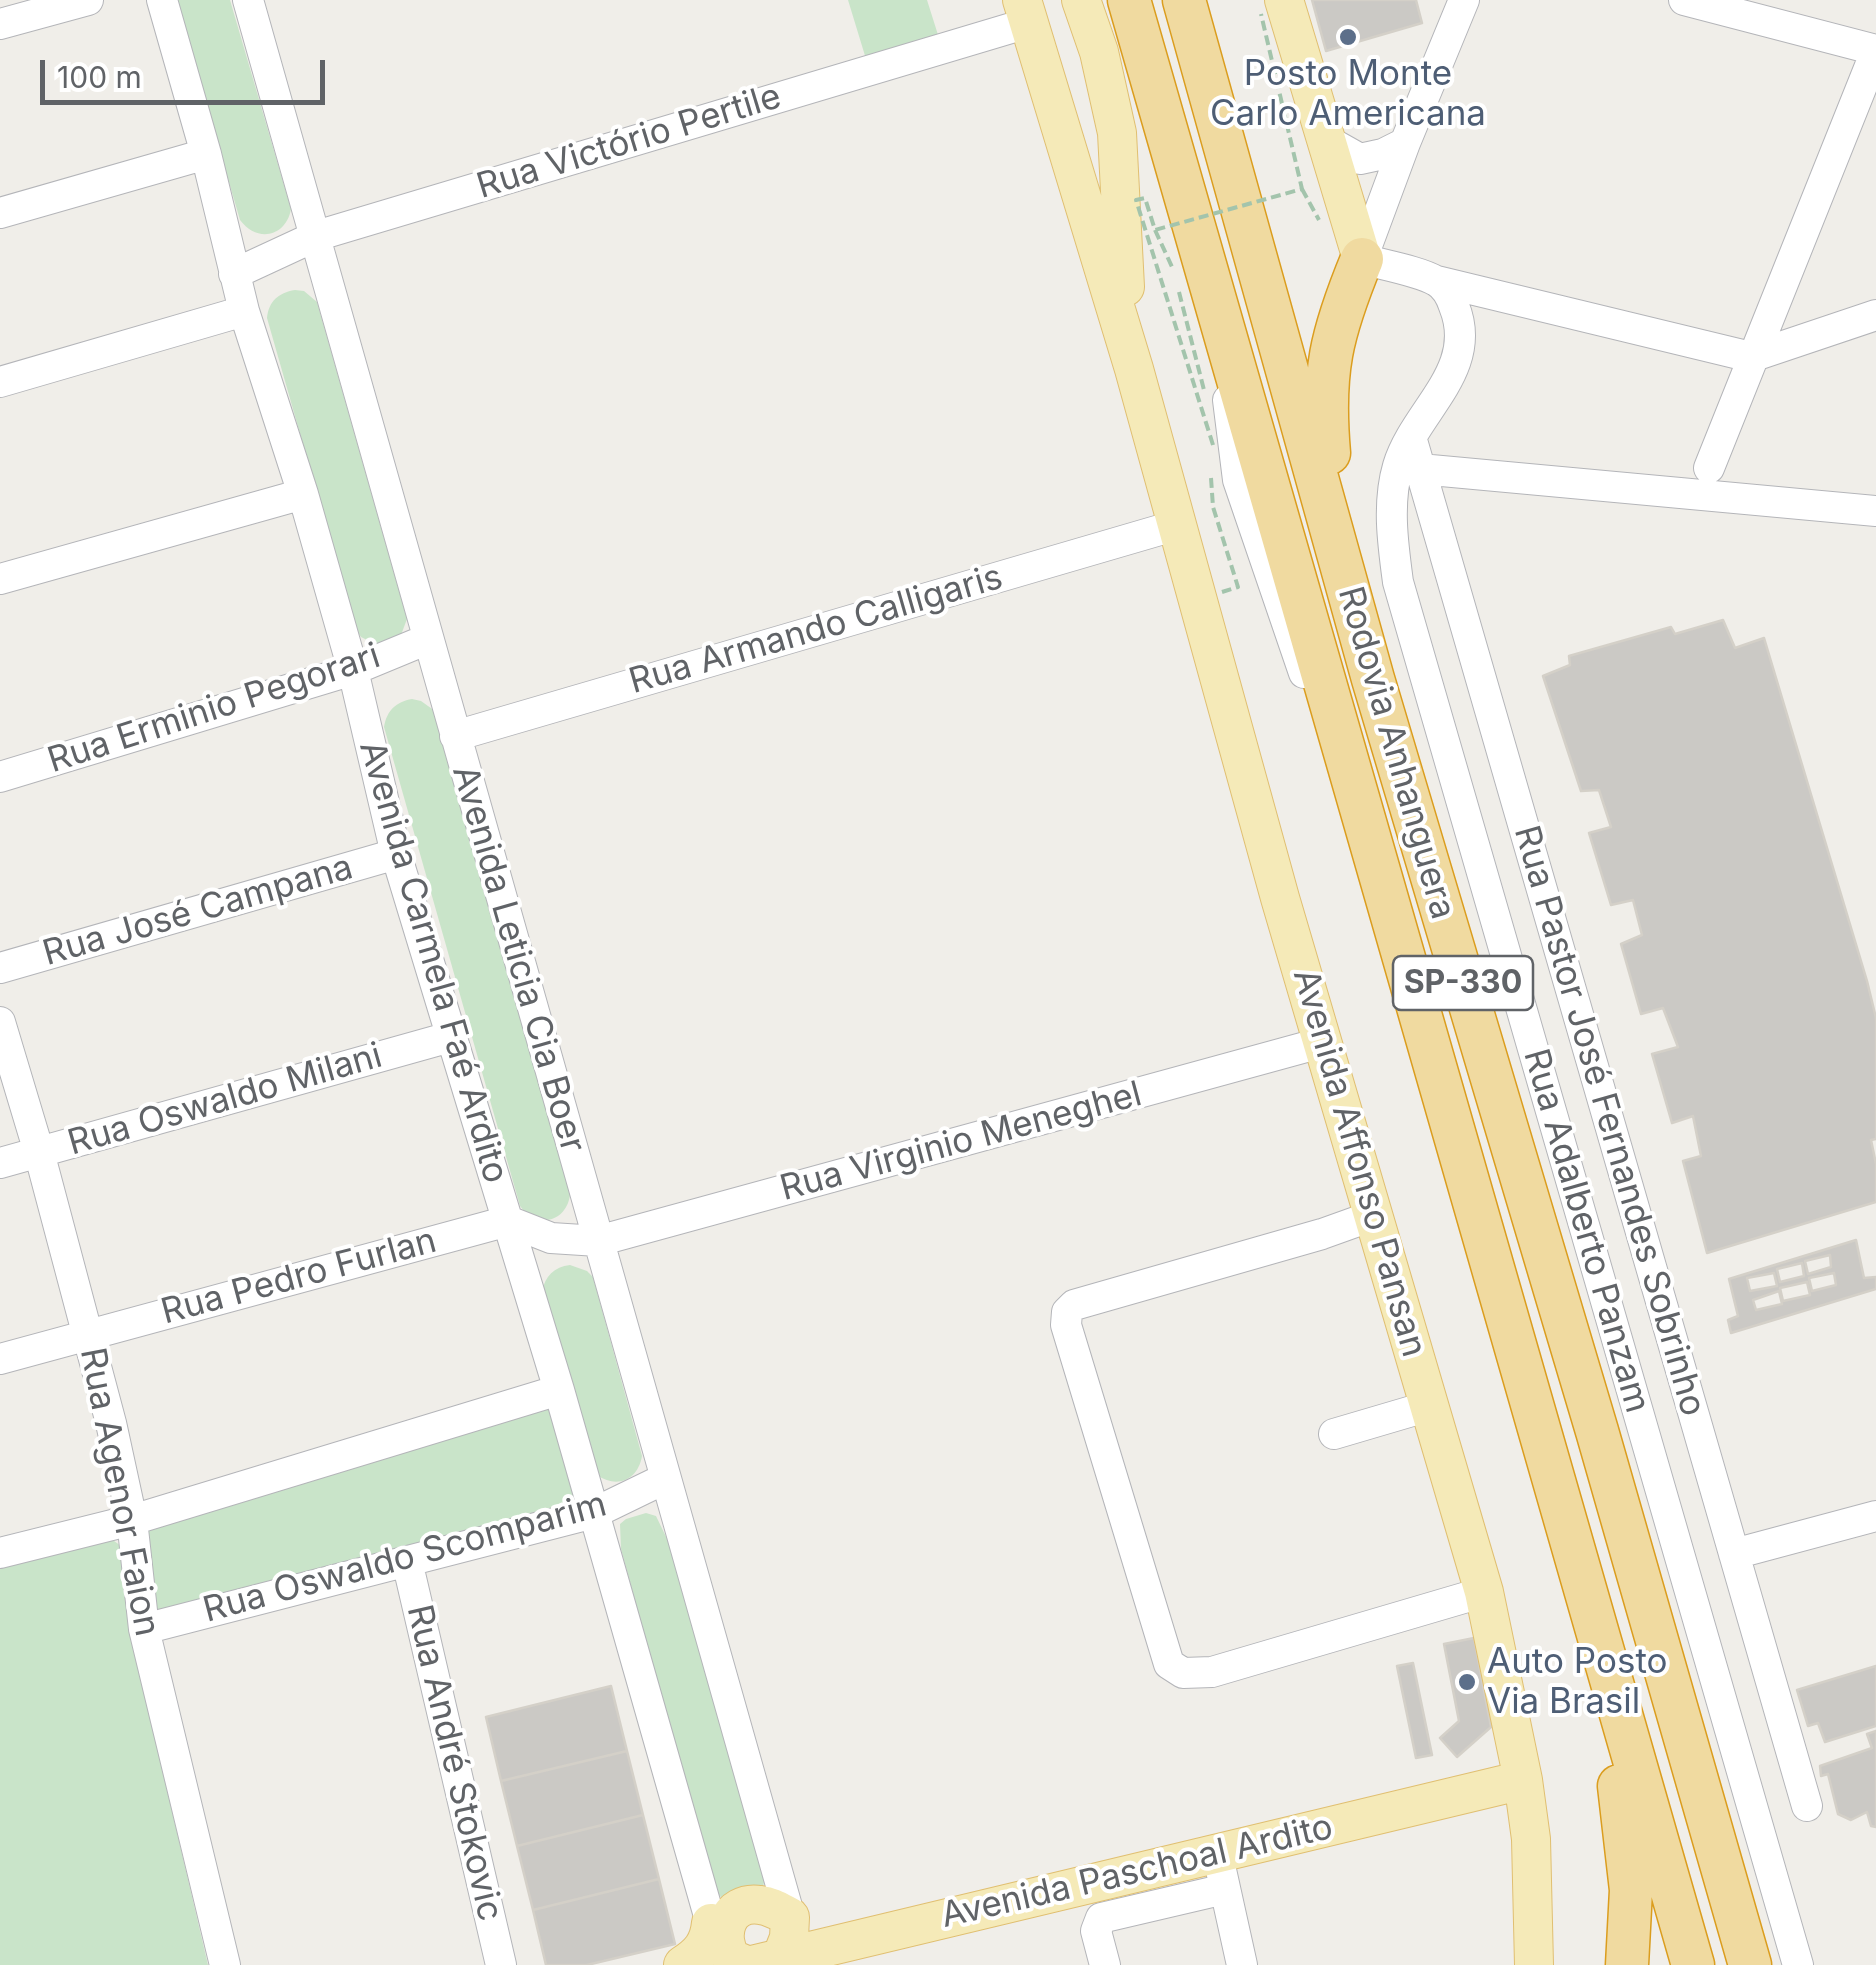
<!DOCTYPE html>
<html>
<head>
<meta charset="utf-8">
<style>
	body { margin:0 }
	#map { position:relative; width:1876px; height:1965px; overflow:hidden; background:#f0eee9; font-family:Inter,sans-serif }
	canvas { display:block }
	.scale { position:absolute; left:40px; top:60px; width:285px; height:45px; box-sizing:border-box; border:5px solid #606367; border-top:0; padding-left:12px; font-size:30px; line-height:35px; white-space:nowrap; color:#606367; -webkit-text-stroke:8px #fff; paint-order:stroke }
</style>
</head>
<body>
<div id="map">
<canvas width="1876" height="1965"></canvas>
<div class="scale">100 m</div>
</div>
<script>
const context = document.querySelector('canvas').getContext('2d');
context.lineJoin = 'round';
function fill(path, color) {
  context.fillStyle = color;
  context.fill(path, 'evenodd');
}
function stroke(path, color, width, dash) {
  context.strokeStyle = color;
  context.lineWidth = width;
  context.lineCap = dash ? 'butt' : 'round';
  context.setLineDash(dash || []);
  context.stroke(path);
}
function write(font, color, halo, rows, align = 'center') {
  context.font = font + ' Inter,sans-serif';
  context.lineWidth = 8;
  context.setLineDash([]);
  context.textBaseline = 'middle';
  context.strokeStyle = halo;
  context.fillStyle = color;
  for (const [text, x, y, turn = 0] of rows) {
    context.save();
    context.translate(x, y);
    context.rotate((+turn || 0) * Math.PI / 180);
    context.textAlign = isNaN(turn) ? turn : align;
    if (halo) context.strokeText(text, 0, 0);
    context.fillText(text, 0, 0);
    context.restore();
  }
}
fill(new Path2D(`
	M176,0h54l61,209c-5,28 -34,34 -51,11z
	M848,0h79l12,38 -73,21z
	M295,290l9,1 13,11 90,317 -6,16 -24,10 -16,-8 -5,-7 -89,-312c2,-17 11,-25 28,-28z
	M412,699l9,2 14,10 135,484c-4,28 -34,34 -50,11l-136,-479c3,-17 12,-25 28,-28z
	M570,1265l17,6 6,6 49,179c-4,24 -25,33 -45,19l-55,-183c3,-16 12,-25 28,-27z
	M550,1407l24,89 -8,10 -412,106 -11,-83z
	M646,1513l10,3 13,27 96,335 -2,9 -37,15 -12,-12 -93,-341 -1,-25 6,-5z
	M110,1538l11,8 10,90 77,329h-208v-401z`), '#c9e4c9');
const building = new Path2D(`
	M1312,0h104l6,23 -96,28z
	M1723,620l12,28 29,-10 103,343 9,37v121l-5,1 5,24v38l-169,51 -24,-92 18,-5 -8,-40 -21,7 -20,-69 26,-7 -15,-39 -22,6 -20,-70 21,-9 -9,-35 -22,5 -22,-72 22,-6 -12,-37 -18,1 -38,-115 27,-11 -1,-9 102,-29 4,7z
	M1856,1240l8,38 12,-1v12l-145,44 -3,-13 10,-4 -9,-37z
	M1830,1255l1,12 -23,7 -3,-13z
	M1802,1263l2,13 -24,6 -3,-13z
	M1774,1273l3,13 -27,5 -3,-13z
	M1834,1273l2,12 -24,6 -3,-13z
	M1807,1282l3,13 -27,6 -3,-13z
	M1779,1291l3,13 -26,6 -3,-10z
	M1474,1638l17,89 -34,30 -17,-19 19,-17 -15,-77z
	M1413,1663l19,92 -16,3 -19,-92z
	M1876,1666v60l-51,16 -7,-19 -10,3 -11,-36z
	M611,1686l16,65 -126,30 -15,-64z
	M1876,1731v96l-5,-1 -4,-14 -16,8 -13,-6 -10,-40 -7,2 -1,-10 52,-18 -5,-14z
	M627,1751l16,64 -126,31 -16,-65z
	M643,1815l16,64 -126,31 -16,-64z
	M659,1879l16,65 -88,21h-41l-13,-55z`);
fill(building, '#cbc9c5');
stroke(building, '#d4d0c8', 2.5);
const minor = new Path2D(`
	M162,0l44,154 38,157 59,183 50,176 43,184 163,536 152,533
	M248,0l542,1917
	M1464,0l-59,143 -43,116c21,6 57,12 74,22 9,5 15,16 18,25 26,64 -39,104 -56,160 -11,37 -5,79 0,116l400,1383
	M1684,0l192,50
	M0,24l88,-24
	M1328,141l32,18 23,-5 22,-11
	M0,213l206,-59
	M234,274l82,-38 712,-213
	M1437,281l314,76 125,-42
	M0,382l244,-71
	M1228,400l10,80 66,193
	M1411,437l396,1369
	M1709,468l167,-417
	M1420,469l456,42
	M0,579l303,-85
	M455,736l722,-211
	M0,777l353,-107 75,-31
	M0,968l396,-114
	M0,1022l39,130 72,271 21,97 12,109 81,336
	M0,1163l450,-126
	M1375,1215l-53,19 -248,71 -7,7 -1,13 103,339 14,9 29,-1 272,-80
	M0,1359l508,-138 43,17 47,3 726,-199
	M1334,1434l95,-28
	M0,1553l132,-33 427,-130
	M1734,1554l142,-38
	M407,1561l94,404
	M144,1629l450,-116 70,-34
	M1221,1870l21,95
	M1105,1965l-9,-34 5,-13 124,-29`);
const major = new Path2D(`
	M1022,0l112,369 146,529 204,694 39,188 8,59 3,126
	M1081,0l18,52 18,81 8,154
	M1284,0l78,259
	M683,1965c17,-11 26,-21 28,-42l13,6
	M746,1965l-14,-6c-16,-23 -5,-59 28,-54 11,1 20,7 30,12l-1,21 -8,20
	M752,1965l771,-185`);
const highway = new Path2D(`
	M1129,0l564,1965
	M1184,0l189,679 224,752 153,534
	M1329,453c-7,-81 2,-119 33,-194
	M1619,1786l12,104 -4,75`);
stroke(minor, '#b4b5b9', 32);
stroke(major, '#e0bf71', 40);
stroke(highway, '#db9d1e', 45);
stroke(new Path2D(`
	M1302,189l17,31
	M1155,230l18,39
	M1179,292l25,98
	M1211,478l2,29 25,80 -16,5`), '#a3c4ac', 4, [10, 5]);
stroke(minor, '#fff', 30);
stroke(major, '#f5eab8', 38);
stroke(highway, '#f0daa0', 42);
stroke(new Path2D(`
	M1213,445l-77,-245 9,-2 10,32 147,-41 -41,-175`), '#a3c4ac', 4, [10, 5]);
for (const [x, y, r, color] of [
	[1348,37,10,"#5c6f8a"],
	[1467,1682,10,"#5c6f8a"]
]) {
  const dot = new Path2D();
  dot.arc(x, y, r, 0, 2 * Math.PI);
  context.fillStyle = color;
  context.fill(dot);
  stroke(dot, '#fff', 4);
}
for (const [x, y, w] of [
	[1463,983,140]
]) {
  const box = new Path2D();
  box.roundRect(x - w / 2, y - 27, w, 54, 8);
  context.fillStyle = '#fff';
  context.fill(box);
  stroke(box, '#606367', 2.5);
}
write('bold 32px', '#606367', null, [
	["SP-330",1463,983]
]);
write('35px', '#4e5e75', '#fff', [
	["Posto Monte",1348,74],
	["Carlo Americana",1348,114],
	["Auto Posto",1487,1662,"left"],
	["Via Brasil",1487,1702,"left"]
]);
write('35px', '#606367', '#fff', [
	["Rua Victório Pertile",629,142,-17],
	["Rua Armando Calligaris",816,630,-16],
	["Rua Erminio Pegorari",214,709,-18],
	["Rodovia Anhanguera",1396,753,74],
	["Rua José Campana",198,911,-16],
	["Avenida Leticia Cia Boer",518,959,74],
	["Avenida Carmela Faé Ardito",433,962,74],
	["Rua Oswaldo Milani",225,1100,-16],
	["Rua Pastor José Fernandes Sobrinho",1609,1121,74],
	["Rua Virginio Meneghel",961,1142,-15],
	["Avenida Affonso Pansan",1359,1163,74],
	["Rua Adalberto Panzam",1586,1231,74],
	["Rua Pedro Furlan",299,1277,-15],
	["Rua Agenor Faion",119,1492,79],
	["Rua Oswaldo Scomparim",405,1558,-15],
	["Rua André Stokovic",454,1763,77],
	["Avenida Paschoal Ardito",1137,1872,-13]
]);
</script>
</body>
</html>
